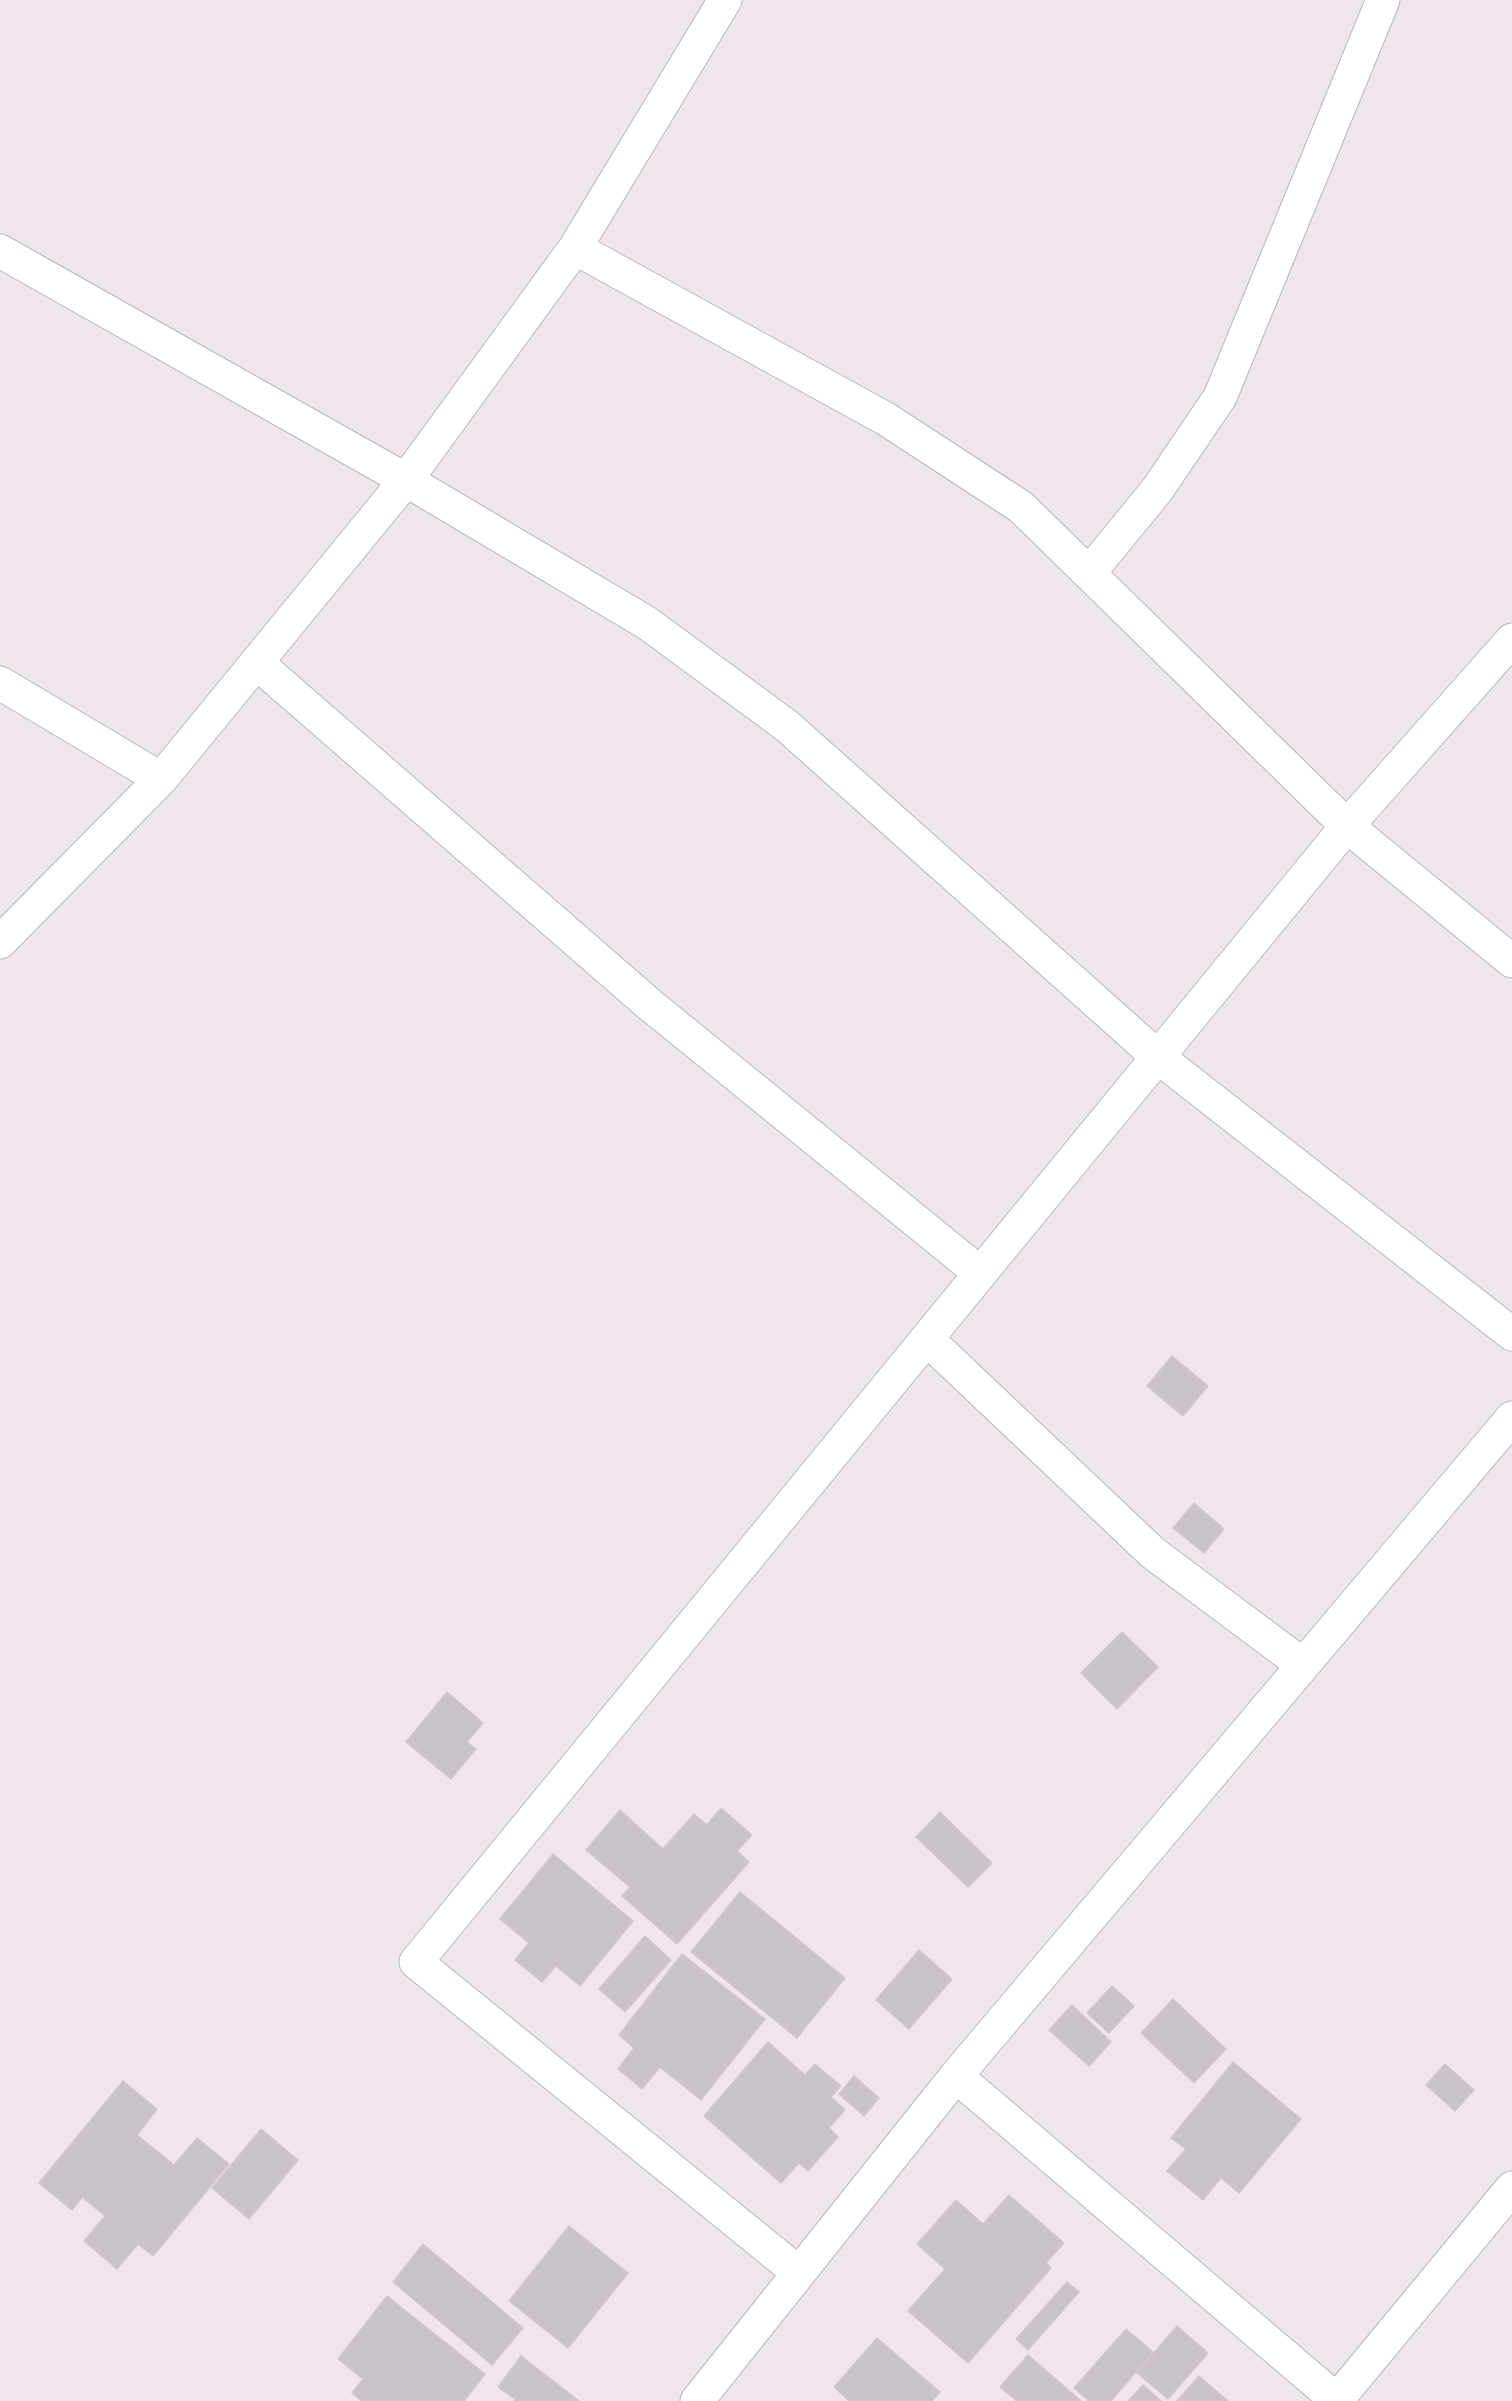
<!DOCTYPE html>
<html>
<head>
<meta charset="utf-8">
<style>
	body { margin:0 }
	canvas { display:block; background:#efe5ec }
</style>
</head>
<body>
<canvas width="1512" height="2401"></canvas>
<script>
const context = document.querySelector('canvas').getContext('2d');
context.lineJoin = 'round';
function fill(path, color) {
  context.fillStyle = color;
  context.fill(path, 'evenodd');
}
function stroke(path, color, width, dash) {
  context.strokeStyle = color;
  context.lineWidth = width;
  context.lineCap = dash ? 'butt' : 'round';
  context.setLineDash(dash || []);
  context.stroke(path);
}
const building = new Path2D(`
	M1172,1356l36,30 -25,30 -36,-30z
	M1194,1503l30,26 -20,24 -31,-25z
	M1122,1632l36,35 -41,42 -36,-36z
	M447,1692l36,31 -16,19 9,7 -25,30 -45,-37z
	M721,1808l31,27 -15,16 12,11 -72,82 -55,-48 8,-9 -44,-37 34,-40 43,39 31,-35 13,11z
	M940,1812l52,51 -24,24 -52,-50z
	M553,1854l80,67 -53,65 -24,-20 -14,16 -27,-22 14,-17 -29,-24z
	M740,1892l105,86 -48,60 -106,-86z
	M645,1936l26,24 -46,52 -26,-23z
	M919,1950l33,29 -43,50 -33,-29z
	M682,1954l83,65 -64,81 -41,-33 -18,22 -24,-20 16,-21 -15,-13z
	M1112,1986l22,20 -25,27 -22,-20z
	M1173,1999l53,50 -32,34 -53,-50z
	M1072,2005l39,37 -22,24 -40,-36z
	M768,2042l37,33 10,-11 26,22 -10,11 14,13 -16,18 9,9 -30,34 -9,-8 -18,20 -77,-67z
	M1233,2062l68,57 -62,74 -18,-15 -18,22 -36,-29 19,-22 -15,-11z
	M1445,2064l29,26 -19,21 -29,-26z
	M854,2076l25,22 -15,18 -25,-22z
	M123,2081l34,28 -20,26 37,30 23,-27 32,26 -76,92 -15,-12 -21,25 -33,-28 21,-25 -23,-19 -10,13 -33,-27z
	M261,2129l37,31 -49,59 -37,-31z
	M1009,2195l55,48 -18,20 5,5 -83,95 -60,-52 37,-42 -28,-25 39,-44 27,24z
	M569,2226l59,47 -60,75 -59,-47z
	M423,2244l100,84 -31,37 -99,-83z
	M1067,2282l12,10 -51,58 -12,-11z
	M387,2296l98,78 -21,27h-102l-10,-8 11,-14 -25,-20z
	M1177,2326l31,27 -40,46 -31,-26z
	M1126,2329l27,23 -42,49h-22l-15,-13z
	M877,2338l63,54 -8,9h-83l-15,-14z
	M1028,2355l53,46h-64l-17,-14z
	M521,2356l58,45h-65l1,-2 -17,-12z
	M1199,2376l29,25h-51z
	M1143,2385l18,16h-33z`);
fill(building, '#cac2c9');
stroke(building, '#d4c4d1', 1.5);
const minor = new Path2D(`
	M575,248l311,171 135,88 326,319 165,135
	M0,251l406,229 241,143 140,103 371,331 354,277
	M1089,573l68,-83 63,-93 163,-397
	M257,663l392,341 331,269
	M0,683l161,96
	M0,942l161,-163 245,-299 169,-232 150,-248
	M927,1339l226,214 150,112
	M956,2076l382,325
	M799,2273l-383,-311 931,-1136 165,-186
	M697,2401l259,-325 556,-658
	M1336,2401l176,-213`);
stroke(minor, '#b3bab4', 35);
stroke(minor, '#fff', 33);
</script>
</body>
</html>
